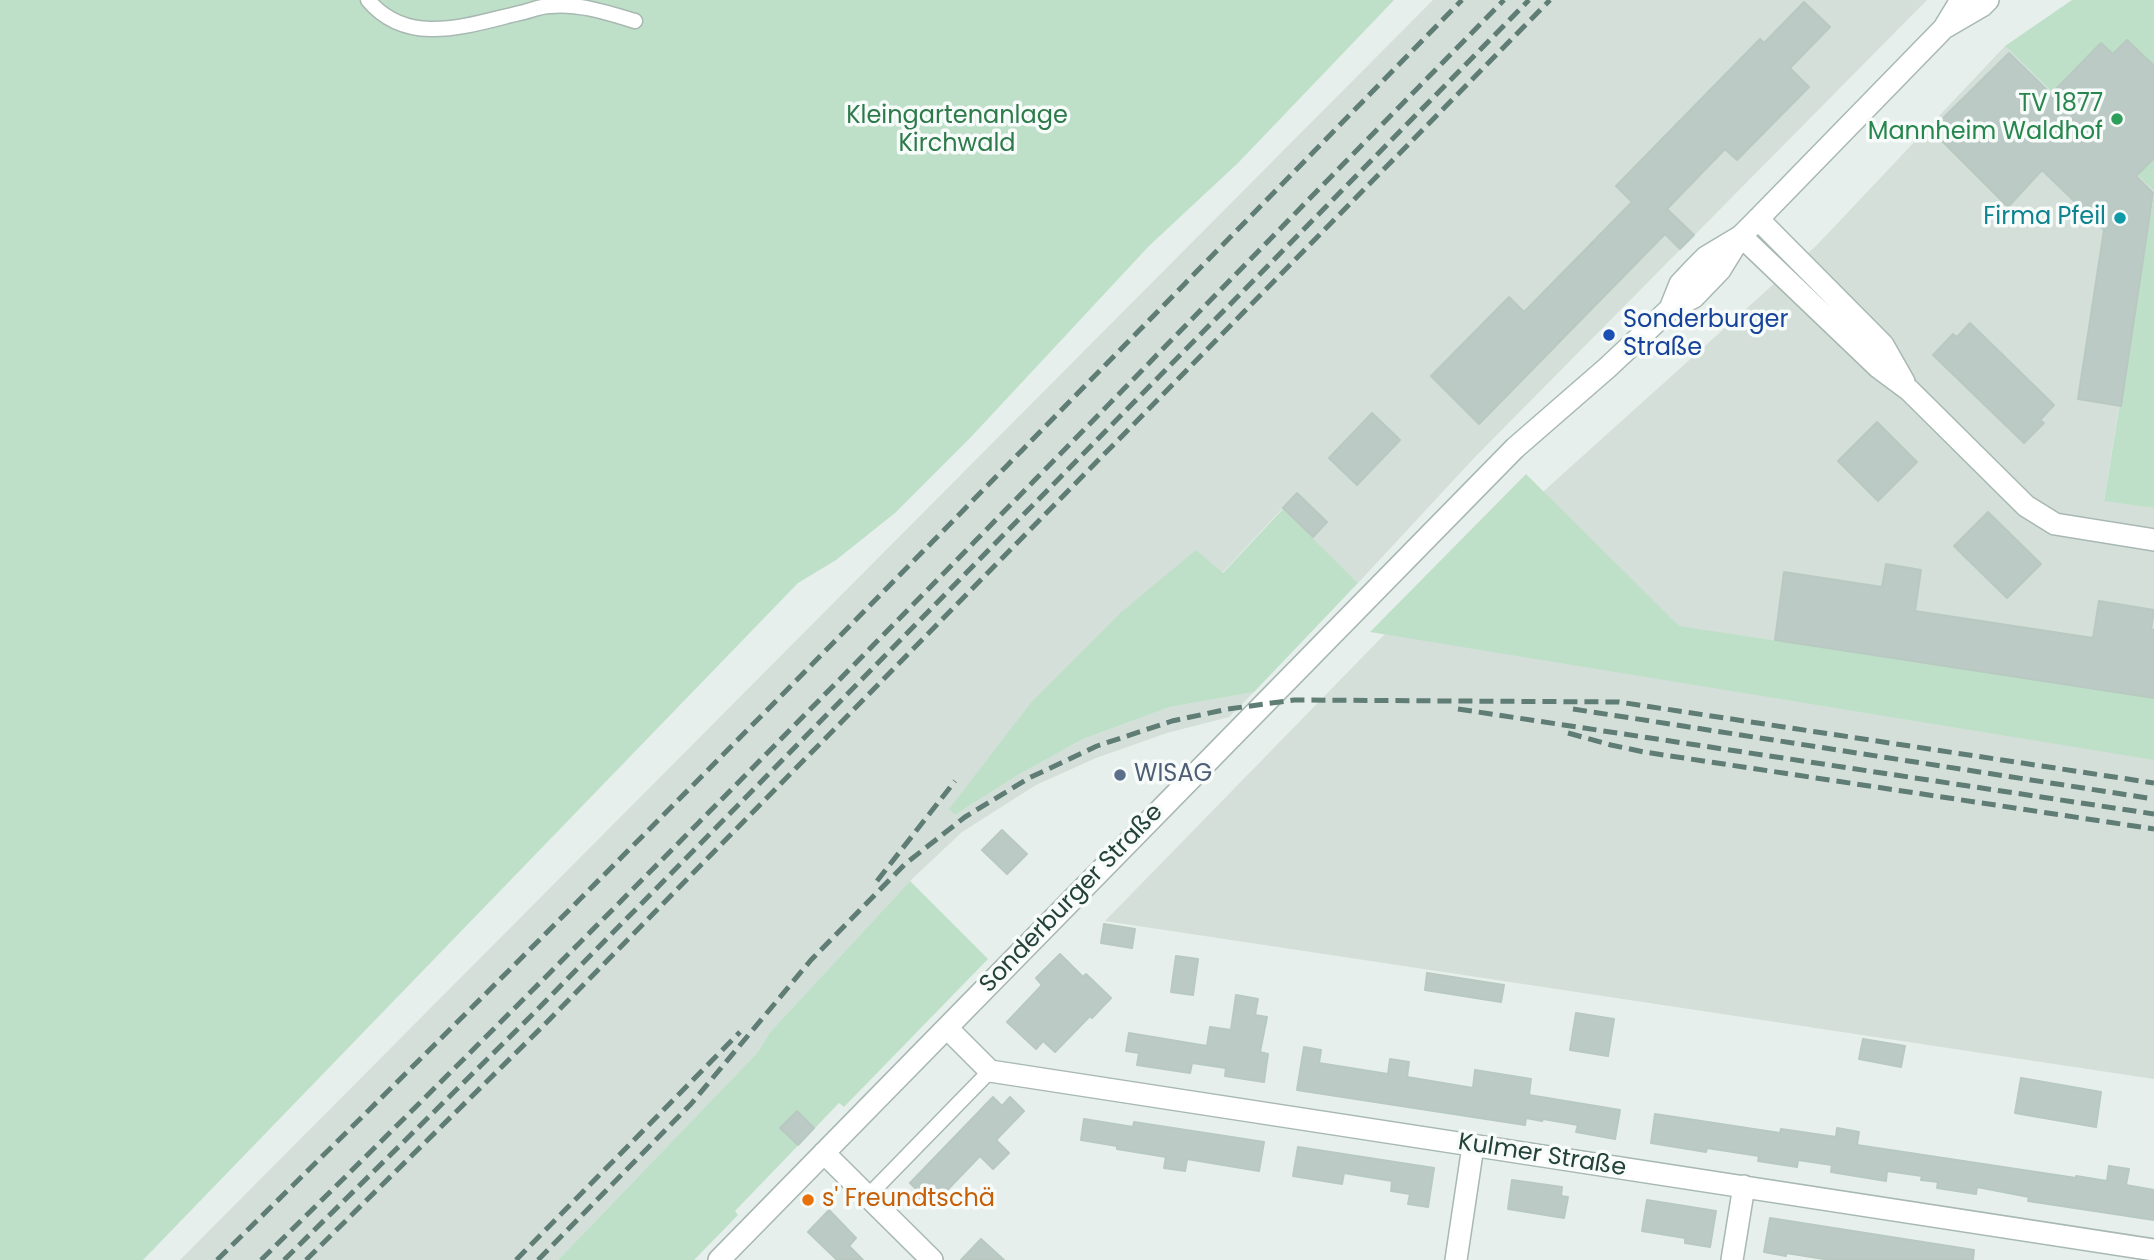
<!DOCTYPE html>
<html>
<head>
<meta charset="utf-8">
<style>
	body { margin:0 }
	canvas { display:block; background:#e6efeb }
</style>
</head>
<body>
<canvas width="2154" height="1260"></canvas>
<script>
const context = document.querySelector('canvas').getContext('2d');
context.lineJoin = 'round';
function fill(path, color) {
  context.fillStyle = color;
  context.fill(path, 'evenodd');
}
function stroke(path, color, width, dash) {
  context.strokeStyle = color;
  context.lineWidth = width;
  context.lineCap = dash ? 'butt' : 'round';
  context.setLineDash(dash || []);
  context.stroke(path);
}
function write(font, color, halo, rows, align = 'center') {
  context.font = font + ' Poppins,sans-serif';
  context.lineWidth = 7;
  context.setLineDash([]);
  context.textBaseline = 'middle';
  context.strokeStyle = halo;
  context.fillStyle = color;
  for (const [text, x, y, turn = 0] of rows) {
    context.save();
    context.translate(x, y);
    context.rotate((+turn || 0) * Math.PI / 180);
    context.textAlign = isNaN(turn) ? turn : align;
    if (halo) context.strokeText(text, 0, 0);
    context.fillText(text, 0, 0);
    context.restore();
  }
}
fill(new Path2D(`
	M1433,0h494l-451,456 -118,127 -76,-74 -60,64 -103,41 -87,87 -82,108 5,6 63,-40 65,-36 87,-32 84,-15 -25,25 -62,16 -71,25 -60,27 -74,47 -52,49 -140,151 -13,21 -199,207h-378z
	M2005,46l149,145 -50,309 50,8v571l-1049,-158 279,-286 433,-390z`), '#d4dfda');
fill(new Path2D(`
	M0,0h1394l-156,163 -89,83 -178,191 -76,76 -59,47 -38,23 -655,677h-143z
	M2072,0h82v191l-149,-145z
	M2154,194v314l-50,-7z
	M1526,474l153,152 475,72v62l-784,-128z
	M1283,509l75,74 -104,109 -84,15 -87,32 -65,36 -63,40 -6,-6 83,-108 87,-87 77,-64 27,23z
	M910,881l78,78 -144,148 -5,-4 -104,108 3,4 -44,45h-136l199,-207 13,-21z`), '#bfe0c8');
const building = new Path2D(`
	M1804,2l26,25 -40,41 19,19 -72,73 -12,-11 -58,60 27,26 -14,14 -15,-15 -186,190 -48,-48 78,-79 15,15 108,-110 -16,-16 144,-147 4,4z
	M2127,40l27,26v92l-18,18 17,17 -32,213 -43,-7 26,-169 -62,-60 -34,37 -77,-77 78,-77 42,41 50,-51 12,11z
	M1970,323l84,82 -14,15 4,3 -20,20 -91,-88 20,-21 4,3z
	M1372,413l28,27 -43,45 -28,-27z
	M1877,422l40,40 -39,39 -40,-40z
	M1297,493l30,29 -14,15 -30,-29z
	M1988,512l53,52 -34,34 -53,-52z
	M1886,564l35,6 -6,41 178,27 6,-37 55,9 -3,19 3,1v68l-379,-58 9,-68 98,15z
	M1002,830l25,24 -20,20 -25,-24z
	M1104,924l31,5 -3,19 -31,-5z
	M1060,954l23,23 3,-3 25,24 -19,20 -2,-2 -35,36 -12,-11 -7,8 -29,-27 35,-37 -6,-7z
	M1176,956l22,3 -5,36 -22,-3z
	M1427,973l77,12 -3,17 -76,-12z
	M1236,995l22,4 -3,16 12,2 -7,35 8,2 -4,28 -39,-6 1,-8 -34,-5 -2,10 -53,-8 2,-12 -13,-2 3,-18 78,13 3,-19 21,3z
	M1576,1013l38,6 -6,37 -38,-6z
	M1863,1039l42,7 -4,21 -42,-8z
	M1304,1047l17,3 -2,13 69,11 2,-15 19,3 -2,15 66,11 2,-18 56,9 -2,16 91,15 -5,29 -39,-7 2,-7 -35,-6 -1,2 -16,-3 -1,7 -228,-35z
	M2021,1078l80,14 -5,35 -81,-14z
	M993,1097l9,9 8,-9 14,14 -28,29 13,13 -16,16 -13,-13 -50,52 -14,-13 3,-3 -9,-9z
	M797,1111l17,17 -16,17 -18,-17z
	M1655,1114l125,19 1,-4 55,8 1,-9 22,4 -2,13 219,33v-2l31,5 2,-15 20,3 -3,16 28,5v30l-126,-19 1,-4 -52,-10 -1,7 -39,-6 1,-6 -17,-2 1,-4 -35,-5 -1,10 -55,-9 1,-7 -34,-5 -1,7 -39,-6 1,-5 -52,-8 -1,4 -55,-9z
	M1084,1119l49,8 1,-5 130,20 -5,29 -72,-12 -2,12 -21,-3 2,-11 -49,-8v-3l-36,-6z
	M1298,1147l136,21 -6,39 -20,-3 2,-10 -19,-3 1,-10 -48,-8 -2,11 -49,-8z
	M1512,1180l50,7 -1,9 7,1 -4,21 -56,-9z
	M1647,1200l69,11 -6,36 -25,-4v-5l-43,-7z
	M829,1210l27,28 -7,8 14,14h-26l-29,-28z
	M1770,1218l204,32 -1,10h-143l-44,-7v3l-22,-4z
	M981,1239l23,21h-43z`);
fill(building, '#bbcac4');
stroke(building, '#b8c9c2', 2);
const service = new Path2D(`
	M368,0c41,49 103,24 156,12 8,-2 17,-6 26,-6 29,-3 58,7 85,15
	M868,1196l122,-125`);
const minor = new Path2D(`
	M1758,219l125,126 21,37
	M1741,236l137,131 31,23 117,116 29,18 99,16
	M947,1028l43,43 1164,179
	M824,1153l108,107
	M1456,1260l17,-114
	M1732,1260l12,-74`);
const tertiary = new Path2D(`
	M1946,27l36,-21 6,-6
	M1670,309l10,-25 15,-16 11,-11 35,-21 17,-17 186,-191 17,-28
	M719,1260l796,-812 92,-80 63,-59 24,-12 26,-27 21,-34`);
stroke(service, '#a8b8b2', 17);
stroke(minor, '#a8b8b2', 24);
stroke(tertiary, '#a8b8b2', 24);
stroke(service, '#fff', 14);
stroke(minor, '#fff', 21);
stroke(tertiary, '#fff', 21);
stroke(new Path2D(`
	M1458,709l696,105
	M1573,709l581,90
	M1568,733l43,12 33,7 510,77
	M877,881l78,-100
	M217,1260c421,-413 832,-838 1245,-1260
	M261,1260c421,-414 830,-839 1243,-1260
	M284,1260l247,-244 998,-1016
	M306,1260l236,-233 1008,-1027
	M516,1260l224,-228
	M538,1260l153,-156 120,-144 94,-96 60,-47 64,-39 68,-32 75,-25 56,-12 66,-9 325,2 535,81`), '#5f7d75', 5, [14, 7]);
for (const [x, y, r, color] of [
	[2117,119,7,"#2e9e5b"],
	[2120,218,7,"#0f9aa8"],
	[1609,335,7,"#1a4fb4"],
	[1120,775,7,"#5c6f8a"],
	[808,1200,7,"#e8710a"]
]) {
  const dot = new Path2D();
  dot.arc(x, y, r, 0, 2 * Math.PI);
  context.fillStyle = color;
  context.fill(dot);
  stroke(dot, '#f7fbf9', 2.5);
}
write('24px', '#27864d', '#f7fbf9', [
	["TV 1877",2103,105],
	["Mannheim Waldhof",2103,133]
], 'right');
write('24px', '#2d7a4b', '#f7fbf9', [
	["Kleingartenanlage",957,117],
	["Kirchwald",957,145]
]);
write('24px', '#0d838f', '#f7fbf9', [
	["Firma Pfeil",2106,218]
], 'right');
write('24px', '#164399', '#f7fbf9', [
	["Sonderburger",1623,321],
	["Straße",1623,349]
], 'left');
write('24px', '#4e5e75', '#f7fbf9', [
	["WISAG",1134,775]
], 'left');
write('24px', '#24423a', '#f7fbf9', [
	["Sonderburger Straße",1072,899,-46],
	["Kulmer Straße",1542,1156,9]
]);
write('24px', '#c56008', '#f7fbf9', [
	["s' Freundtschä",822,1200]
], 'left');
</script>
</body>
</html>
